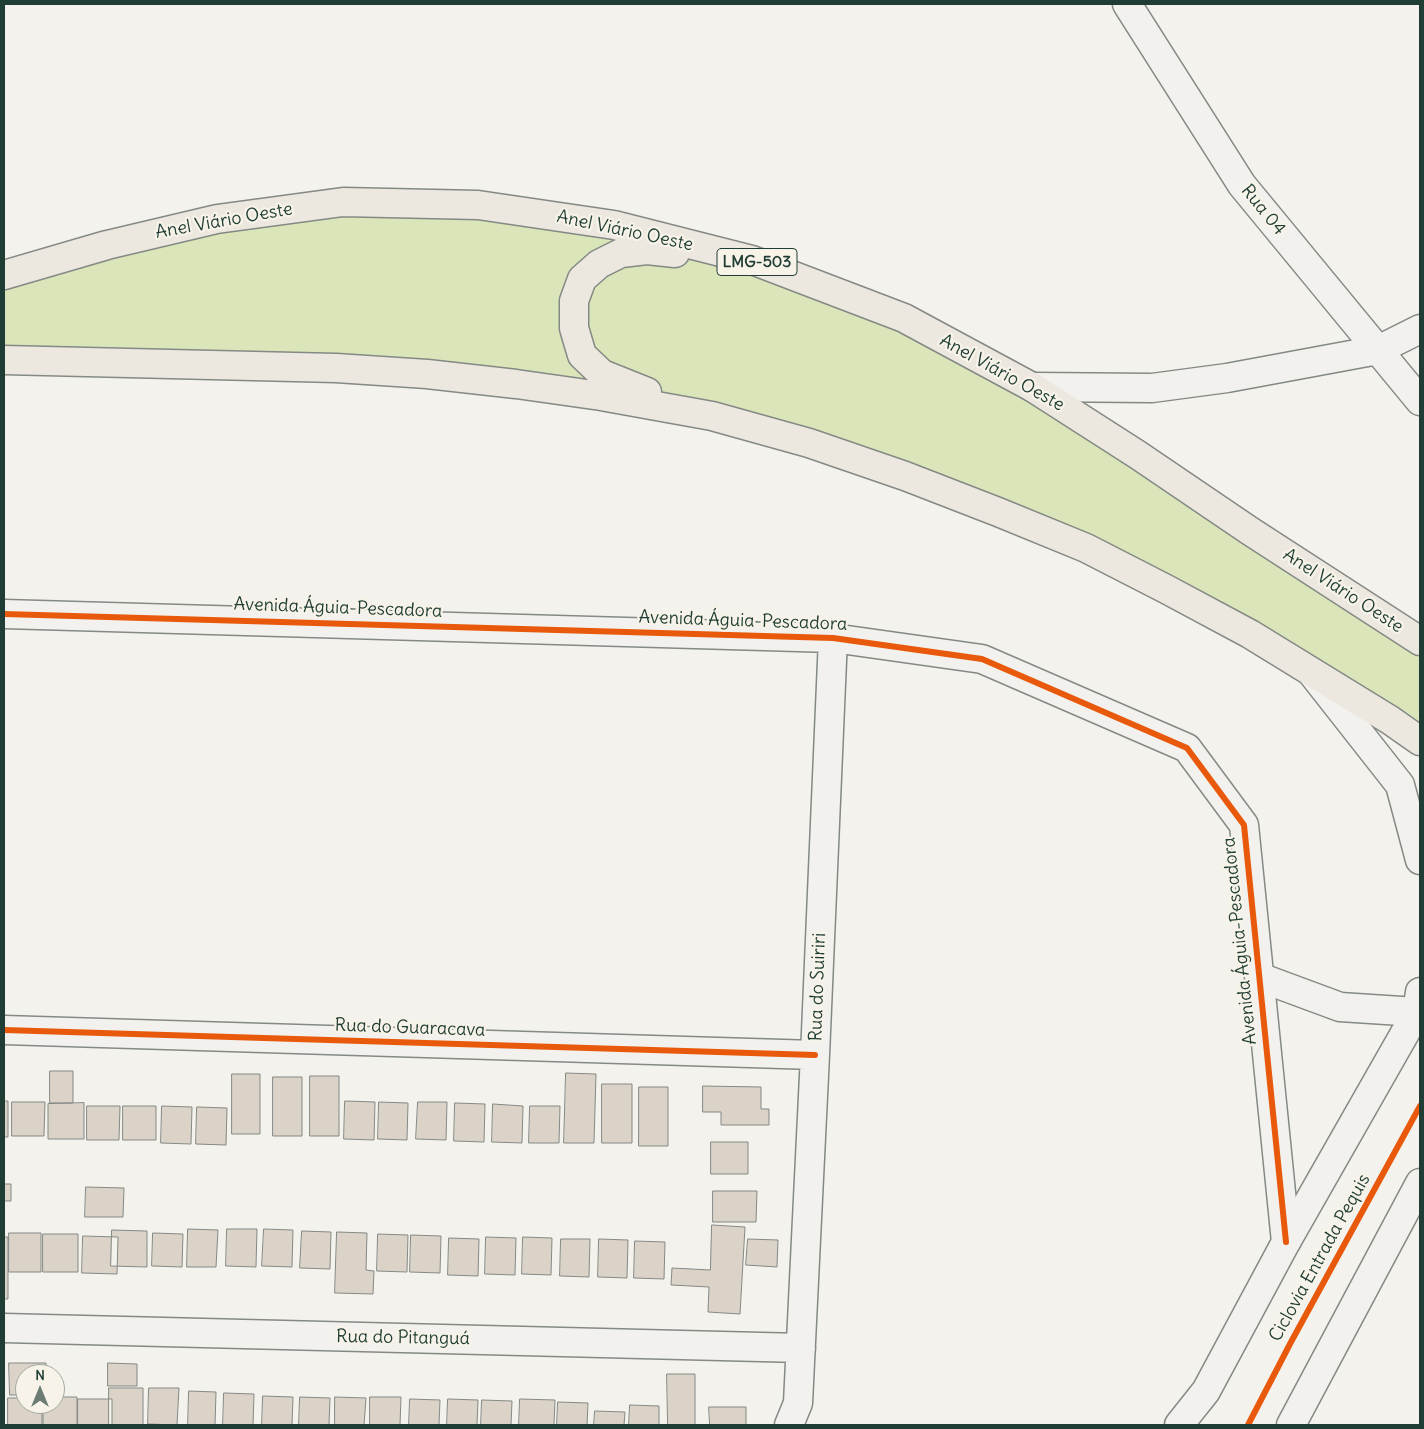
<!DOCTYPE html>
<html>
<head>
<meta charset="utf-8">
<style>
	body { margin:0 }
	#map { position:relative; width:1424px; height:1429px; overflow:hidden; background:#f4f2ec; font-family:Delius,sans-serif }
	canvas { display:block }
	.frame { position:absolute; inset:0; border:5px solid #1f3d34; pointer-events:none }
	.north { position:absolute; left:15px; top:1364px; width:50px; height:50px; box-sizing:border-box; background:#f7f3e8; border:1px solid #a1aaa0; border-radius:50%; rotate:0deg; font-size:14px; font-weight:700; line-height:20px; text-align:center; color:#1f3d34 }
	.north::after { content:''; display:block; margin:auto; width:18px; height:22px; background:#6a7c74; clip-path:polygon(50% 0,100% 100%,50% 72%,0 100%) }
</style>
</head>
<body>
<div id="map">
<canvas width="1424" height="1429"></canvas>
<div class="frame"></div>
<div class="north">N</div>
</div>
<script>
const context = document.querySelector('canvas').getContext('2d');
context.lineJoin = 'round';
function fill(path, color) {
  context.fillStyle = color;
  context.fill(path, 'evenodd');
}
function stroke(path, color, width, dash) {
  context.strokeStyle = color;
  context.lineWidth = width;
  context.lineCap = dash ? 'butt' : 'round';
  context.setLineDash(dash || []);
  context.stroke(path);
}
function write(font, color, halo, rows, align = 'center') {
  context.font = font + ' Delius,sans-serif';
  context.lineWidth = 4.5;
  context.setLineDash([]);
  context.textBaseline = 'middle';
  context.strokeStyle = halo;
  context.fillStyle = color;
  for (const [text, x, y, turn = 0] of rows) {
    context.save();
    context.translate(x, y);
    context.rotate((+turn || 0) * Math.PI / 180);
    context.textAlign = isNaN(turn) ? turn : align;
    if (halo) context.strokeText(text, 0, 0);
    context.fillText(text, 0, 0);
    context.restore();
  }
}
fill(new Path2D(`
	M343,202l271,23 290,93 516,323v100l-422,-229 -397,-116 -597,-36v-85z`), '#dae6ba');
const building = new Path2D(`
	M50,1071h23v32h-23z
	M566,1073l30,1 -2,69h-30z
	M232,1074h28v60h-28z
	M310,1076h29v60h-29z
	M273,1077h29v59h-29z
	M602,1084h30v59h-30z
	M703,1086l58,1v22h8v16h-48v-13h-18z
	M639,1087h29v59h-29z
	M4,1101h4v36h-4z
	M345,1101l30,1 -1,38 -30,-1z
	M12,1102h33l-1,34h-32z
	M379,1102l29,1 -1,37 -29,-1z
	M418,1102h29l-1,38 -30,-1z
	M84,1103v36h-36v-35z
	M455,1103l30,1 -1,38 -30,-1z
	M493,1104l30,2 -1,37 -30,-1z
	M87,1106h33l-1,34h-32z
	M123,1106h33v34h-33z
	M162,1106l30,1 -1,37 -30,-1z
	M530,1106h30l-1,37h-30z
	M197,1107l30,1 -1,37 -30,-1z
	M711,1142h37v32h-37z
	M4,1184h7v17h-7z
	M86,1187l38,1 -1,29h-38z
	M713,1191h44l-1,31h-43z
	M712,1225l33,2 -5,87 -32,-2 1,-25 -38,-2 1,-17 38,2z
	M188,1229l30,1 -2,37h-29z
	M227,1229h30l-1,38 -30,-1z
	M264,1229l29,1 -1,37 -30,-1z
	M112,1230l35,1v36l-36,-1z
	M302,1231l29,1 -1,37 -30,-1z
	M337,1232l30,1 -1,37 8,1 -1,23 -38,-1z
	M9,1233h32v39h-32z
	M153,1233l30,1 -1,33 -30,-1z
	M43,1234h35v38h-35z
	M378,1234l30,1 -1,37 -30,-1z
	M411,1235l30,1 -1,37 -30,-1z
	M83,1236l35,1 -1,37 -35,-1z
	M4,1237h4v62h-4z
	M486,1237l30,1 -1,37 -30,-1z
	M523,1237l29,1 -1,37 -29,-1z
	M449,1238l30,1 -1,37 -30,-1z
	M561,1239h29l-1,38 -29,-1z
	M599,1239l29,1 -1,38 -29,-1z
	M748,1239l30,1 -1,27 -31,-2z
	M635,1241l30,1 -1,37 -30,-1z
	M9,1363h37v11h-21v21h-15z
	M108,1363l29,1v22h-29z
	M667,1374h28v51h-27z
	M109,1388h34v37h-34z
	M149,1388h30l-2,37 -29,-1z
	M189,1391l27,1 -1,33h-27z
	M224,1393l30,1 -1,31h-30z
	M263,1396l30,1 -1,28h-30z
	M55,1397h22v28h-34v-21h12z
	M300,1397l30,1 -1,27h-30z
	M335,1397l31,1 -2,27h-29z
	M370,1397h31l-1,28h-30z
	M8,1398h17v6h17v21h-34z
	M78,1399h34v26h-34z
	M410,1399l30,1 -1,25h-30z
	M448,1399l30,1 -1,25h-30z
	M520,1399l35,1 -1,25h-35z
	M482,1400l30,1 -1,24h-30z
	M558,1402l30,1 -1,22h-30z
	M630,1405l29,1v19h-30z
	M709,1407h37v18h-36z
	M595,1411l30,1 -1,13h-30z`);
fill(building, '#dbd2c8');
stroke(building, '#848985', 1);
const minor = new Path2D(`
	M1127,4l115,181 178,216
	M1032,387l120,1 75,-10 151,-28 42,-21
	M4,614l829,24 149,21 205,89 57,77 42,417
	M1259,977l81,30 77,5
	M4,1030l811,25
	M4,1328l797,20
	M789,1425l9,-22 17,-348 18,-417`);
const tertiary = new Path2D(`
	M1312,673l88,112 20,75
	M1179,1425l27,-34 80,-149 131,-230 3,-20
	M1291,1425l129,-242`);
const primary = new Path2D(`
	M4,275l103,-30 110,-26 126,-17 135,3 136,20 138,35 152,58 128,69 106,68 112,76 170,110
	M4,360l332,8 91,6 89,10 85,12 111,20 97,27 96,33 93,36 88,36 80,41 84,45 140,86 30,21
	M647,392l-45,-18 -20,-19 -8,-27v-27l8,-22 17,-15 22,-11 26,-3 28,3`);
stroke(minor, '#848985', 31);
stroke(tertiary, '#848985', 31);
stroke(primary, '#848985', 31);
stroke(minor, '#f2f1ed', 28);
stroke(tertiary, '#f2f1ed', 28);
stroke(primary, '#ece8df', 28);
stroke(new Path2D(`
	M4,614l829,24 149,21 205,89 57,77 42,417
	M4,1030l811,25
	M1248,1425l43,-83 129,-236`), '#e8590c', 6);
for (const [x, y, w] of [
	[757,262,80]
]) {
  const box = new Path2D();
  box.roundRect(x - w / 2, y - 13.5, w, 27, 4);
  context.fillStyle = '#f7f3e8';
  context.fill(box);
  stroke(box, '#1f3d34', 1);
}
write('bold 16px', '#1f3d34', null, [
	["LMG-503",757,262]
]);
write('18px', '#1f3d34', '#f7f3e8', [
	["Rua 04",1263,210,51],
	["Anel Viário Oeste",224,221,-10],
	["Anel Viário Oeste",625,231,12],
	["Anel Viário Oeste",1002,373,29],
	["Anel Viário Oeste",1343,591,33],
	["Avenida Águia-Pescadora",338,608,2],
	["Avenida Águia-Pescadora",743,621,2],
	["Avenida Águia-Pescadora",1240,941,-96],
	["Rua do Suiriri",818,987,-88],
	["Rua do Guaracava",410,1028,2],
	["Ciclovia Entrada Pequis",1320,1258,-61],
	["Rua do Pitanguá",403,1338,1]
]);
</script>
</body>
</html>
